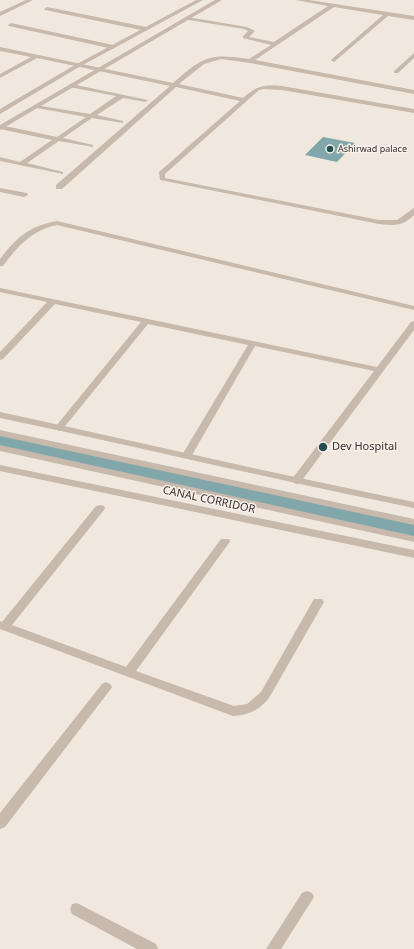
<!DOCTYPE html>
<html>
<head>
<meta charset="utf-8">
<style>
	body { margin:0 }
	canvas { display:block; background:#f0e8df }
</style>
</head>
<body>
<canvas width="414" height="949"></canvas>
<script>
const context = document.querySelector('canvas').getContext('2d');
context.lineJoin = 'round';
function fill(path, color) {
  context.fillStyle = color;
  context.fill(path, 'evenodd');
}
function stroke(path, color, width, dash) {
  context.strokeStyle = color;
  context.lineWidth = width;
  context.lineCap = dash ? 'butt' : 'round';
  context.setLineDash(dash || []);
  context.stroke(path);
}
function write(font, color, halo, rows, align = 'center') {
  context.font = font + ' "Noto Sans",sans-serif';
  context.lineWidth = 3;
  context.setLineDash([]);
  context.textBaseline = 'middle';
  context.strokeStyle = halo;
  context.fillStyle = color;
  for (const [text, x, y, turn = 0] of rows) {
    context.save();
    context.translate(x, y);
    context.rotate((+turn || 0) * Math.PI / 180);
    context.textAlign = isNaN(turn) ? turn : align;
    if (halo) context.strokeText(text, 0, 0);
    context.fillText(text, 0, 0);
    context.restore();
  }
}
fill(new Path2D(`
	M323,137l32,6 -18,19 -32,-7z`), '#81a7aa');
fill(new Path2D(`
	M0,434l414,90v16l-414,-94z`), '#81a7aa');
fill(new Path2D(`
	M0,430l414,89v6l-414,-89z
	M0,445l414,91v6l-414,-91z`), '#c7b9ac');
fill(new Path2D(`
	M26,0h7l-33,16v-4z
	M296,0h13l105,16v4l-26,-4 -54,46 -3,-2 1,-1 51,-44 -49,-8 -79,53 159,30v4l-164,-31 -29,-4 -17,5 -25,20 64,14c15,-13 20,-13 39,-12l132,23v4l-132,-23 -18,-1 -5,1 -94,84v4l214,42h18l17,-12v7c-10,11 -21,11 -35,9l-219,-44 -1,-8 81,-71 -64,-14 -114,102h-6v-4l114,-99 -133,-28 -37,20v-4l31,-17 -31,-6v-4l173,36c30,-26 36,-30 76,-24l22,-14 -28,-7v-2l5,-5 -4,-2 -55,-9 -2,-1v-2l60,10 8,4 -6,6 25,5 54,-36z
	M47,7l99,20 3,2 -3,2 -101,-21 -1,-1z
	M11,23l102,22 3,2 -3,2 -104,-23 -1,-1z
	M414,53v5l-16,15h-4v-2z
	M71,84l77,16 -3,2 -22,-4 -26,17 26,6v2l-31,-5 -29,20 30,7v2l-34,-6 -32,22 36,9v2l-63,-13v-4l20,5 32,-22 -52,-11v-4l57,12 29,-20 -49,-9 -2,-1v-2l55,9 26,-18 -47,-9v-2z
	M0,188l27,5 1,2 -4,2 -24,-5z
	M57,221l357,85v4l-357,-85c-25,5 -39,21 -54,41h-3v-7c17,-22 29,-33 57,-38z
	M0,288l377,79 34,-45 3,-1v9l-114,153 -4,1 -5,-3 1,-2 82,-108 -119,-25 -63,109 -5,3 -5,-3 66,-110 -100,-21 -86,106 -3,1 -5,-3 2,-2 85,-104 -86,-18 -52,55 -3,1v-8l47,-50 -47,-10z
	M100,505l4,1 1,2 -1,2 -92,115 114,42 95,-128h8l1,2 -1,2 -93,128 98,35 13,-2 14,-12 53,-93h8l2,3 -55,96c-10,12 -20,17 -36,18l-233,-87v-8l2,1 94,-116z
	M106,682l4,2 2,3 -2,3 -105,137 -5,2v-16l102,-129z
	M307,891l5,2 2,4 -33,52h-15l36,-56z
	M77,903l79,41 2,5h-21l-65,-35 -2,-5 2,-5z`), '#c7b9ac');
fill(new Path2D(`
	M196,0h7l-124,67 -79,47v-5l75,-44z
	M215,0h7l-222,130v-5z
	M0,412c138,30 276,62 414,90v6c-138,-28 -276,-61 -414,-90z
	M0,465l414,85v8l-414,-87z`), '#c7b9ac');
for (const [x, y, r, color] of [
	[330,149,4,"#244e52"],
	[323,447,5,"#244e52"]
]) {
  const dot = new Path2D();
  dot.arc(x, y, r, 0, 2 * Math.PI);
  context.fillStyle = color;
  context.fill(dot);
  stroke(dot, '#f8f2eb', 1.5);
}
write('9px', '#362e2a', '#f8f2eb', [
	["Ashirwad palace",338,149]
], 'left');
write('11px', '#362e2a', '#f8f2eb', [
	["Dev Hospital",332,447]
], 'left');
write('11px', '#362e2a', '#f8f2eb', [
	["CANAL CORRIDOR",209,500,12]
]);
</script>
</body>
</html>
